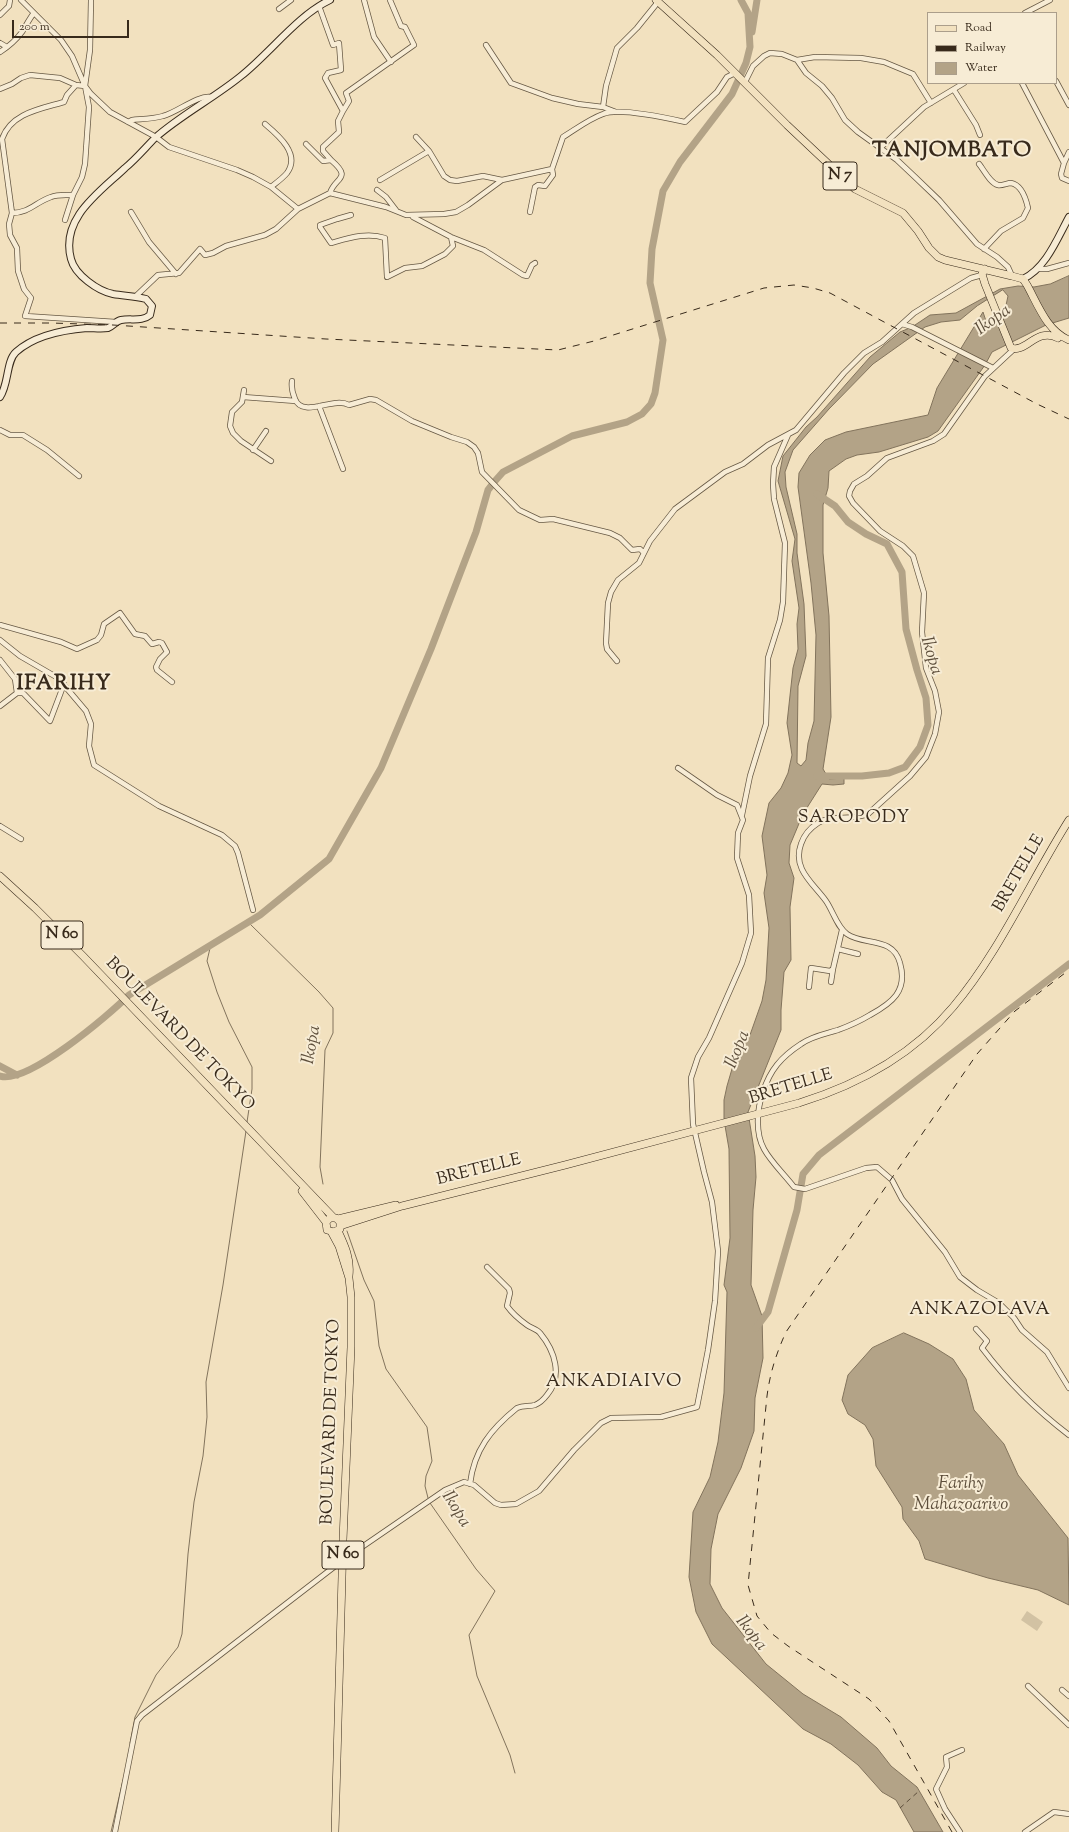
<!DOCTYPE html>
<html>
<head>
<meta charset="utf-8">
<style>
	body { margin:0 }
	#map { position:relative; width:1069px; height:1832px; overflow:hidden; background:#f2e1bf; font-family:"Sorts Mill Goudy",serif }
	canvas { display:block }
	.legend { position:absolute; left:927px; top:12px; width:130px; height:72px; box-sizing:border-box; background:#f7ecd5; border:1px solid #ab9e8b; margin:0; padding:5px 7px; list-style:none; font-size:12px; color:#382a1b }
	.legend li { display:flex; align-items:center; gap:8px; height:20px }
	.legend b { width:20px; border:1px solid #ab9e8b }
	.scale { position:absolute; left:12px; top:20px; width:117px; height:18px; box-sizing:border-box; border:2px solid #382a1b; border-top:0; padding-left:5px; font-size:12px; line-height:14px; white-space:nowrap; color:#382a1b; -webkit-text-stroke:3px #f7ecd5; paint-order:stroke }
</style>
</head>
<body>
<div id="map">
<canvas width="1069" height="1832"></canvas>
<ul class="legend">
<li><b style="height:5px;background:#f2e1bf"></b>Road</li>
<li><b style="height:5px;background:#382a1b"></b>Railway</li>
<li><b style="height:11px;background:#b3a387"></b>Water</li>
</ul>
<div class="scale">200 m</div>
</div>
<script>
const context = document.querySelector('canvas').getContext('2d');
context.lineJoin = 'round';
function fill(path, color) {
  context.fillStyle = color;
  context.fill(path, 'evenodd');
}
function stroke(path, color, width, dash) {
  context.strokeStyle = color;
  context.lineWidth = width;
  context.lineCap = dash ? 'butt' : 'round';
  context.setLineDash(dash || []);
  context.stroke(path);
}
function write(font, color, halo, rows, align = 'center') {
  context.font = font + ' "Sorts Mill Goudy",serif';
  context.lineWidth = 4;
  context.setLineDash([]);
  context.textBaseline = 'middle';
  context.strokeStyle = halo;
  context.fillStyle = color;
  for (const [text, x, y, turn = 0] of rows) {
    context.save();
    context.translate(x, y);
    context.rotate((+turn || 0) * Math.PI / 180);
    context.textAlign = isNaN(turn) ? turn : align;
    if (halo) context.strokeText(text, 0, 0);
    context.fillText(text, 0, 0);
    context.restore();
  }
}
fill(new Path2D(`
	M1027,1611l16,11 -6,9 -16,-11z`), '#d2c2a3');
const water = new Path2D(`
	M1069,276v42l-23,7 -54,27 -7,13 -47,66 -10,6 -49,15 -22,3 -11,4 -17,12 -1,17 -5,17v48l6,63 2,101 -8,52 6,10 15,-1v6l-11,1 -11,-1 -19,30 -13,31 -1,18 5,15 -4,29 1,53 -7,12 -3,38v20l-33,82 7,44 1,21 -3,33 -2,75 11,31 1,42 -8,40 -1,33 -13,37 -23,46 -7,35 -1,35 12,24 44,56 37,30 38,23 36,31 14,18 26,21 26,45h-29l-18,-32 -14,-8 -24,-27 -27,-21 -28,-15 -91,-85 -16,-32 -7,-35 4,-65 17,-35 8,-35 6,-49 3,-101 -3,-7 6,-47 -1,-89 -5,-29v-20l3,-14 7,-24 16,-27 12,-34 4,-21 3,-52 -5,-35 3,-18 -5,-39 7,-33 12,-15 7,-15 4,-18 -5,-32 6,-55 5,-19 -1,-25 2,-16 -7,-47 3,-22 -17,-58 5,-25 23,-29 11,-10 53,-60 30,-25 12,-5 18,-12 26,-2 44,-24 18,-3 16,1 16,-3zM1003,290l5,6 -3,14 -19,11 -3,-9 -46,76 -9,27 -82,17 -21,8 -15,15 -11,18 -1,14 13,96 5,52 -2,86 -6,22 -2,17 -5,6 -4,-3 1,-77 8,-30 -2,-52 -7,-51v-19l-11,-47 -1,-15 8,-22 36,-41 44,-45 52,-37 16,-5 19,-2 17,-14z
	M904,1333l25,11 24,15 13,20 8,31 30,34 14,31 50,63 1,67 -31,-15 -50,-12 -63,-19 -6,-18 -16,-22 -1,-12 -26,-41 -3,-27 -8,-14 -17,-11 -6,-14 6,-25 24,-27z`);
fill(water, '#b3a387');
stroke(water, '#82735c', 1);
stroke(new Path2D(`
	M248,922l71,70 14,16v25l-8,17 -5,117 3,17
	M211,944l-4,17 10,31 12,30 23,45v22l-5,33
	M347,1231l17,49 10,21 5,45 7,23 41,58 5,34 -6,15 -1,10 3,12
	M430,1503l46,66 19,22 -26,44 8,41 33,79 5,18
	M130,1743l5,-26 21,-42 22,-28 4,-13 6,-80 6,-52 9,-46 4,-39 -1,-35 17,-97 23,-154
	M111,1832l12,-52`), '#82735c', 1);
stroke(new Path2D(`
	M752,32l5,-32
	M817,494l18,12 13,16 18,12 21,10 15,28 4,57 11,41 9,28 2,27 -8,22 -15,20 -16,6 -27,3h-45
	M0,1066l17,9
	M0,1076c27,9 109,-61 129,-81l131,-80 69,-56 52,-91 50,-119 45,-117 12,-42 7,-9 8,-9 69,-36 55,-14 15,-8 9,-10 4,-11 8,-53 -13,-57 2,-34 11,-58 17,-29 52,-68 14,-31 4,-16 -2,-34 -7,-13
	M756,1328l12,-16 29,-102 6,-36 16,-19 250,-191`), '#b3a387', 7);
stroke(new Path2D(`
	M900,1808l19,-17`), '#5d4e3b', 1, [5, 4]);
const street = new Path2D(`
	M21,0l40,40 11,16 13,30 6,8 19,18 46,25 13,10 68,23 16,7 18,10 27,22 32,-16 56,14 20,8 38,-1 12,-2 12,-7 34,-25 50,-11 11,-32c13,-8 26,-18 40,-23 16,-7 64,4 82,8l32,-30 10,-15 8,-4
	M364,0l10,37 17,25
	M319,6l14,39 6,-2 2,27 -13,3 -3,5 18,33 -5,10 1,11 -16,15v4l8,9
	M279,9l12,-9
	M1025,13l25,-13
	M0,15l9,-9 1,-6
	M0,43l7,4
	M486,45l25,38 41,15 26,6 25,3 13,5
	M0,52c8,-5 16,-12 22,-20 4,-6 7,-13 12,-19
	M797,60l18,-3 46,1 23,4 29,12 18,29
	M1056,81l13,24
	M745,82l8,-16 11,-10 6,-3 12,1 15,6 9,13 16,13 10,12 13,22 13,12 39,28 18,17 24,23 38,44 20,13 11,10 4,9
	M1022,83l42,80
	M0,89l12,-5 9,-6 9,-3 30,3 16,7
	M954,90l22,35 4,10
	M603,107l3,-21 11,-38 20,-20 21,-26
	M343,111l6,-10 -3,-8 68,-48 -9,-18 -4,-1 -11,-26
	M128,122l4,-2c10,-1 21,-1 31,-4 15,-4 34,-21 48,-19
	M265,124c13,11 36,30 22,49 -4,5 -11,10 -16,14
	M306,144l17,17 8,-1c22,19 4,17 -1,33
	M880,148l44,-41 40,-24
	M429,151l15,25 6,4 7,1 26,-5 19,4
	M1069,152l-5,11 -3,11 1,4 7,3
	M979,164c5,6 11,19 19,21 4,1 9,-2 13,-2 11,2 15,16 17,25l-5,10 -22,13 -17,18
	M380,180l49,-29 -13,-14
	M377,190l9,7 10,13
	M73,195l9,-18 3,-13 4,-57 -4,-21 5,-36 1,-50
	M131,212l18,30 27,32
	M530,212l5,-25 3,-2 7,1 8,-11 -1,-6
	M12,213l-3,11 1,11 7,13 1,23 6,18 7,9 -6,18 91,6
	M351,215l-14,4 -17,6v2l11,16c18,-5 36,-11 54,-5l2,39 18,-9 17,-2 23,-12 8,-8 -2,-9
	M413,217l38,20 33,13 39,25 4,1 5,-11 3,-2
	M65,220l8,-25c-7,0 -15,-1 -22,2 -15,5 -22,16 -39,16l-10,-74c9,-26 38,-30 62,-37l3,-7 9,-10 9,1
	M1037,269h10l22,-6
	M136,296l22,-21 21,-2 21,-24 5,6 8,-2 13,-7 39,-11 11,-6 22,-20
	M902,324l10,3 81,41
	M1014,349l-29,27 -41,58 -11,7 -46,17 -20,18 -13,8 -4,7 -1,5 4,7 27,28 23,15 10,10 11,37 -2,39 4,36 9,23 4,21 -4,22 -9,23 -16,19 -42,38c-16,7 -36,0 -50,9 -8,5 -14,12 -17,21 -9,25 12,39 25,57 7,10 11,26 21,33 17,12 46,2 53,29 8,28 -8,40 -30,52 -10,6 -21,11 -32,15 -13,4 -26,6 -37,14 -20,13 -31,26 -38,48 -6,17 -8,41 1,57 7,13 20,25 30,38l11,2 61,-21 11,-1 15,13 10,19 43,53 15,25 17,13 22,13 15,15 8,12 25,22 22,36
	M292,381c-1,7 0,11 3,18 8,20 38,-3 54,6l21,-6 6,1 36,21 39,16 16,5 7,5 4,6 4,19 37,38 21,10 13,-1 57,14 10,5 12,12 8,-1 3,3
	M244,390l-2,12 -10,10 -2,14 3,7 8,8 30,20
	M243,397l53,4
	M319,406l24,63
	M0,430l10,5h13l24,15 32,26
	M253,450l13,-19
	M0,625l61,17 16,7 20,-9 4,-5 3,-11 16,-11 15,21 10,2 7,8 7,-2 3,1 5,9 -7,7 -4,8 1,3 15,12
	M0,640l20,16 38,22 28,33 5,13 -2,22 5,19 65,41 63,29 13,11 3,7 15,57
	M0,660l15,19 2,14
	M617,661l-10,-12 -1,-6 2,-40 3,-11 7,-12 21,-17 11,-22 25,-32 50,-37 18,-8 25,-19 28,-15 48,-57 20,-20 18,-11 32,-29 57,-35 11,-3
	M0,706l17,-13h6l27,28 14,-37
	M678,768l39,27 20,10 1,2
	M742,814v1l8,-39 16,-52 2,-66 12,-38 3,-18 2,-59 -11,-44 -1,-15 1,-17 14,-32
	M0,826l21,13
	M838,949l20,5
	M831,982l2,-13
	M809,987l2,-19 19,3 3,-2 9,-39
	M976,1329l11,12 -5,7c25,33 54,62 87,87
	M470,1484c4,-34 21,-55 47,-76 7,-3 12,-1 18,-3 5,-2 9,-6 12,-10 16,-19 8,-44 -7,-62 -3,-4 -9,-5 -13,-8 -7,-5 -15,-12 -20,-19l3,-13 -1,-4 -22,-22
	M1028,1686l41,39
	M1062,1690l7,6
	M115,1832l22,-111 5,-6 201,-155 102,-70 19,-8 10,3 21,18 6,2 15,-1 23,-13 35,-41 27,-27 10,-5 50,-1 36,-10 11,-57 7,-49 3,-50 -6,-49 -8,-30 -11,-48 -2,-46 7,-21 11,-19 33,-75 9,-30 -2,-38 -12,-37 1,-25 5,-13 -6,-15
	M960,1832l-15,-23 -9,-20 11,-22 -1,-10 16,-7
	M1025,1832l29,-20 15,2`);
const secondary = new Path2D(`
	M1023,279c23,-11 34,-40 46,-62
	M0,397c9,-13 6,-36 16,-45 19,-17 46,-22 71,-24 7,0 14,1 21,0 5,-2 8,-7 13,-8 10,-2 21,2 29,-5l2,-9 -6,-7c-11,-3 -21,-3 -33,-5 -15,-3 -38,-19 -42,-35 -11,-41 29,-67 54,-91 11,-9 20,-20 30,-30 26,-23 59,-40 86,-62 29,-23 57,-61 89,-76`);
const primary = new Path2D(`
	M656,0l61,55 70,70 68,64 48,24 15,18 11,17 9,9 7,3 67,16 11,3 4,6c11,20 20,46 42,55
	M985,269l-3,5 3,10 26,64c16,5 25,-21 47,-10
	M0,876l35,32 48,48 250,261
	M302,1191l24,31 1,8 7,2 6,-3v-7l-4,-4h-6l-4,4
	M338,1219l58,-14
	M340,1226l62,-20 163,-41 234,-62c58,-18 114,-48 154,-96 46,-54 78,-127 116,-187
	M338,1231c7,15 13,28 11,45
	M332,1233l7,13 10,32 2,19v50l-8,193 -8,292`);
stroke(street, '#665844', 6);
stroke(secondary, '#382a1b', 8);
stroke(primary, '#382a1b', 8);
stroke(street, '#f7ecd5', 4.5);
stroke(secondary, '#f7ecd5', 6);
stroke(primary, '#f2e1bf', 7);
stroke(new Path2D(`
	M0,323h51l62,2 213,14 232,11 36,-9 170,-53 30,-3 19,3 17,5 207,111 32,15
	M952,1832l-63,-111 -20,-22 -81,-53 -17,-13 -14,-17 -9,-31 19,-189c3,-23 9,-42 19,-64l191,-278 38,-43 54,-41`), '#382a1b', 1, [7, 7]);
for (const [x, y, w] of [
	[840,176,34],
	[62,935,42],
	[343,1555,42]
]) {
  const box = new Path2D();
  box.roundRect(x - w / 2, y - 14, w, 28, 3);
  context.fillStyle = '#f7ecd5';
  context.fill(box);
  stroke(box, '#382a1b', 1);
}
write('bold 16px', '#382a1b', null, [
	["N 7",840,176],
	["N 60",62,935],
	["N 60",343,1555]
]);
write('17px', '#382a1b', '#f7ecd5', [
	["BRETELLE",1020,874,-60],
	["BOULEVARD DE TOKYO",179,1035,46],
	["BRETELLE",791,1088,-17],
	["BRETELLE",479,1171,-14],
	["BOULEVARD DE TOKYO",332,1422,-88]
]);
write('italic 18px', '#5d4e3b', '#f7ecd5', [
	["Ikopa",994,321,-36],
	["Ikopa",930,656,73],
	["Ikopa",313,1045,-80],
	["Ikopa",739,1050,-68],
	["Farihy",961,1485],
	["Mahazoarivo",961,1506],
	["Ikopa",455,1510,58],
	["Ikopa",750,1634,52]
]);
context.letterSpacing = '1px';
write('18px', '#382a1b', '#f7ecd5', [
	["SAROPODY",854,819],
	["ANKAZOLAVA",980,1311],
	["ANKADIAIVO",614,1383]
]);
context.letterSpacing = '0px';
context.letterSpacing = '1px';
write('bold 21px', '#382a1b', '#f7ecd5', [
	["TANJOMBATO",952,152],
	["IFARIHY",64,685]
]);
context.letterSpacing = '0px';
</script>
</body>
</html>
